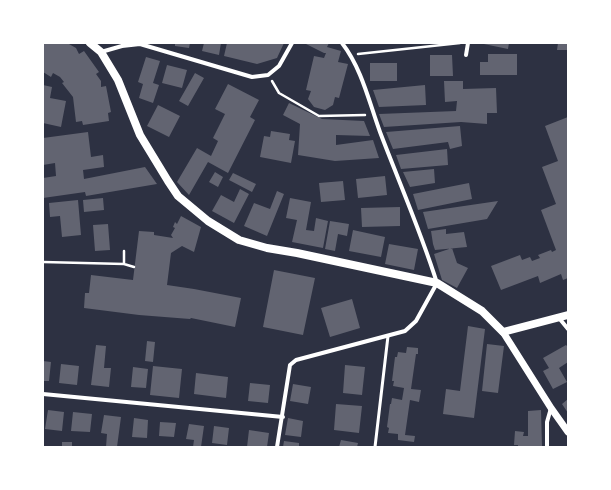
<!DOCTYPE html>
<html>
<head>
<meta charset="utf-8">
<style>
	body { margin:0 }
	#map { position:relative; width:611px; height:490px; overflow:hidden; background:#2d3142; font-family:"Nunito Sans",sans-serif }
	canvas { display:block }
	.frame { position:absolute; inset:0; border:44px solid #fff; pointer-events:none }
</style>
</head>
<body>
<div id="map">
<canvas width="611" height="490"></canvas>
<div class="frame"></div>
</div>
<script>
const context = document.querySelector('canvas').getContext('2d');
context.lineJoin = 'round';
function fill(path, color) {
  context.fillStyle = color;
  context.fill(path, 'evenodd');
}
function stroke(path, color, width, dash) {
  context.strokeStyle = color;
  context.lineWidth = width;
  context.lineCap = dash ? 'butt' : 'round';
  context.setLineDash(dash || []);
  context.stroke(path);
}
fill(new Path2D(`
	M43,43h26v1l7,4 3,6 5,-3 15,21 -3,2 5,7v6l5,-1 5,26 -3,1 1,8 -26,4 -1,-4 -6,1 -3,-25 -11,-14 2,-1 -4,-5 -7,-4 -2,4 -8,-5v-17l1,-3 -1,-1z
	M175,43h15l-1,5 -14,-2z
	M204,43h17l-2,12 -17,-4z
	M227,43h57l-7,15 -20,6 -33,-8z
	M304,43h25l-2,4 14,4 -3,11 10,2 -9,34 -4,-1 -2,8 -8,5 -11,-3 -6,-8 3,-8 -5,-1 8,-34 10,2 2,-5h-2z
	M479,43h30l-1,6z
	M558,43h10v7h-11z
	M488,54h29v21h-37v-13h8z
	M430,55h22l1,21h-23z
	M146,57l14,4 -7,22 6,2 -6,18 -14,-5 4,-14 -5,-2z
	M370,63h27v18h-27z
	M167,65l20,5 -5,18 -20,-5z
	M195,73l9,5 -16,28 -9,-5z
	M444,81h19v8l33,-1 1,25h-10v11l-26,-2 -77,5 -5,-13 77,-3 1,-10 -12,1z
	M228,84l31,16 -9,17 5,3 -27,53 -20,-11 -19,33 -12,-13 20,-34 14,8 7,-15 -5,-3 12,-24 -10,-5z
	M43,85l9,2 -2,11 16,3 -5,26 -18,-4z
	M425,85l1,20 -47,2 -6,-17z
	M289,103l33,16 42,2 6,15 -34,-1v10l37,-5 6,18 -44,3 -37,-6 2,-31 -17,-9z
	M158,105l22,11 -11,21 -22,-11z
	M568,117v161l-5,2 -2,-6 -21,9 -2,-7 -37,14 -10,-24 29,-11 2,5 8,-3 2,4 8,-3 -2,-3 13,-5 1,2 4,-2 -15,-40 15,-6 -14,-37 16,-6 -13,-35z
	M460,126l2,20 -12,3 -2,-7 -55,7 -7,-17z
	M271,131l19,3 -1,6 6,1 -4,22 -31,-6 4,-21 6,1z
	M88,132l3,25 12,-2 1,12 -21,3 1,9 61,-12 12,17 -71,12 -1,-4 -42,6v-20l13,-2 -1,-13 -12,2v-27z
	M447,149l1,16 -47,4 -5,-14z
	M434,169l1,14 -25,4 -7,-15z
	M215,172l8,5 -5,10 -9,-5z
	M233,173l23,11 -4,8 -23,-12z
	M385,176l2,19 -29,3 -2,-19z
	M343,181l2,19 -24,2 -2,-19z
	M469,183l3,16 -54,11 -5,-16z
	M240,189l9,5 -15,29 -22,-12 9,-16 13,7z
	M277,191l7,3 -17,42 -23,-10 10,-23 16,6z
	M103,198l1,12 -20,2 -1,-12z
	M290,198l21,4 -5,28 8,1 2,-13 12,3 -5,27 -31,-6 5,-22 -11,-2z
	M78,200l3,35 -19,2 -2,-21 -10,1 -1,-14z
	M498,201l-11,18 -59,10 -5,-17z
	M400,207v19l-38,1 -1,-19z
	M181,216l20,11 -7,25 -12,-6 -11,7 -4,32 27,4 47,9 -6,29 -44,-9 -1,1 -51,-4 -55,-7 1,-15h4l2,-18 42,5 6,-49 15,1v3l19,3 -2,-3 4,-7 -2,-1 2,-5 2,2z
	M330,221l19,3 -2,12 -9,-2 -3,17 -10,-2z
	M108,224l2,26 -15,1 -2,-26z
	M446,229v5l18,-2 3,15 -32,3 -2,-6 -2,-13z
	M353,230l32,7 -4,20 -32,-6z
	M389,244l29,5 -4,21 -29,-6z
	M452,248l5,15 11,5 -11,20 -15,-8 -8,-26z
	M274,270l41,8 -12,57 -40,-8z
	M352,299l8,29 -30,9 -9,-29z
	M468,326l17,3 -11,89 -31,-4 3,-25 14,2z
	M147,341l8,1 -2,20 -8,-1z
	M487,344l17,2 -6,47 -16,-2z
	M96,345l10,1 -2,22h7l-2,19 -18,-2z
	M566,345l2,2v15l-9,6 8,14 -14,7 -10,-18 6,-3 -6,-10z
	M407,347l11,1v6h-2l-5,35 10,1 -2,12 -9,-2 -5,35 10,1 -1,6 -16,-2v-6l-10,-1 1,-5 -2,-1 3,-23h1l1,-6 10,2 2,-12 -11,-2 1,-5h-2l3,-24h2l1,-5 8,1z
	M43,361l8,1 -2,19h-6z
	M61,364l18,2 -2,19 -18,-2z
	M345,365l20,2 -3,28 -19,-2z
	M153,366l29,3 -3,29 -29,-3z
	M133,367l15,2 -2,19 -15,-1z
	M196,373l32,4 -2,21 -32,-4z
	M250,383l20,2 -2,18 -20,-2z
	M293,384l18,3 -3,17 -18,-3z
	M568,399v14l-6,-9z
	M336,404l26,2 -3,27 -25,-3z
	M48,410l16,2 -2,19 -17,-2z
	M541,410l1,37h-24v-2h-4l1,-14 9,1 -1,4h5v-25z
	M73,412l19,2 -2,18 -19,-1z
	M104,415l17,2 -4,30h-11l1,-13 -6,-1z
	M134,418l14,2 -1,18 -15,-1z
	M288,418l15,3 -2,16 -16,-2z
	M160,422l16,1 -2,14 -15,-1z
	M189,424l15,2 -3,21h-8l1,-7 -8,-1z
	M214,426l15,2 -2,17 -15,-2z
	M249,430l20,3 -2,14h-20z
	M341,440l17,3 -1,4h-18z
	M284,441l15,2v4h-16z
	M62,442h10v5h-10z`), '#626471');
stroke(new Path2D(`
	M358,54l102,-11
	M272,81l7,12 40,23 46,-1
	M124,251v13
	M43,262l81,2 10,3`), '#fff', 2.5);
stroke(new Path2D(`
	M375,447l13,-111`), '#fff', 3);
stroke(new Path2D(`
	M101,52l21,-6 18,-2 112,33 16,-2 11,-9 13,-23
	M466,55l2,-12
	M559,318l9,11
	M43,394l240,23
	M277,447l13,-82 6,-5 109,-29 11,-10 21,-38c-16,-51 -38,-101 -57,-151 -11,-30 -18,-63 -38,-89
	M547,447v-25l4,-14`), '#fff', 4);
stroke(new Path2D(`
	M503,332l48,76 17,24`), '#fff', 7);
stroke(new Path2D(`
	M90,43l11,9 17,28 22,55 28,46 10,15 30,25 31,19 28,8 30,5 140,30 45,28 21,21 65,-17`), '#fff', 8);
</script>
</body>
</html>
